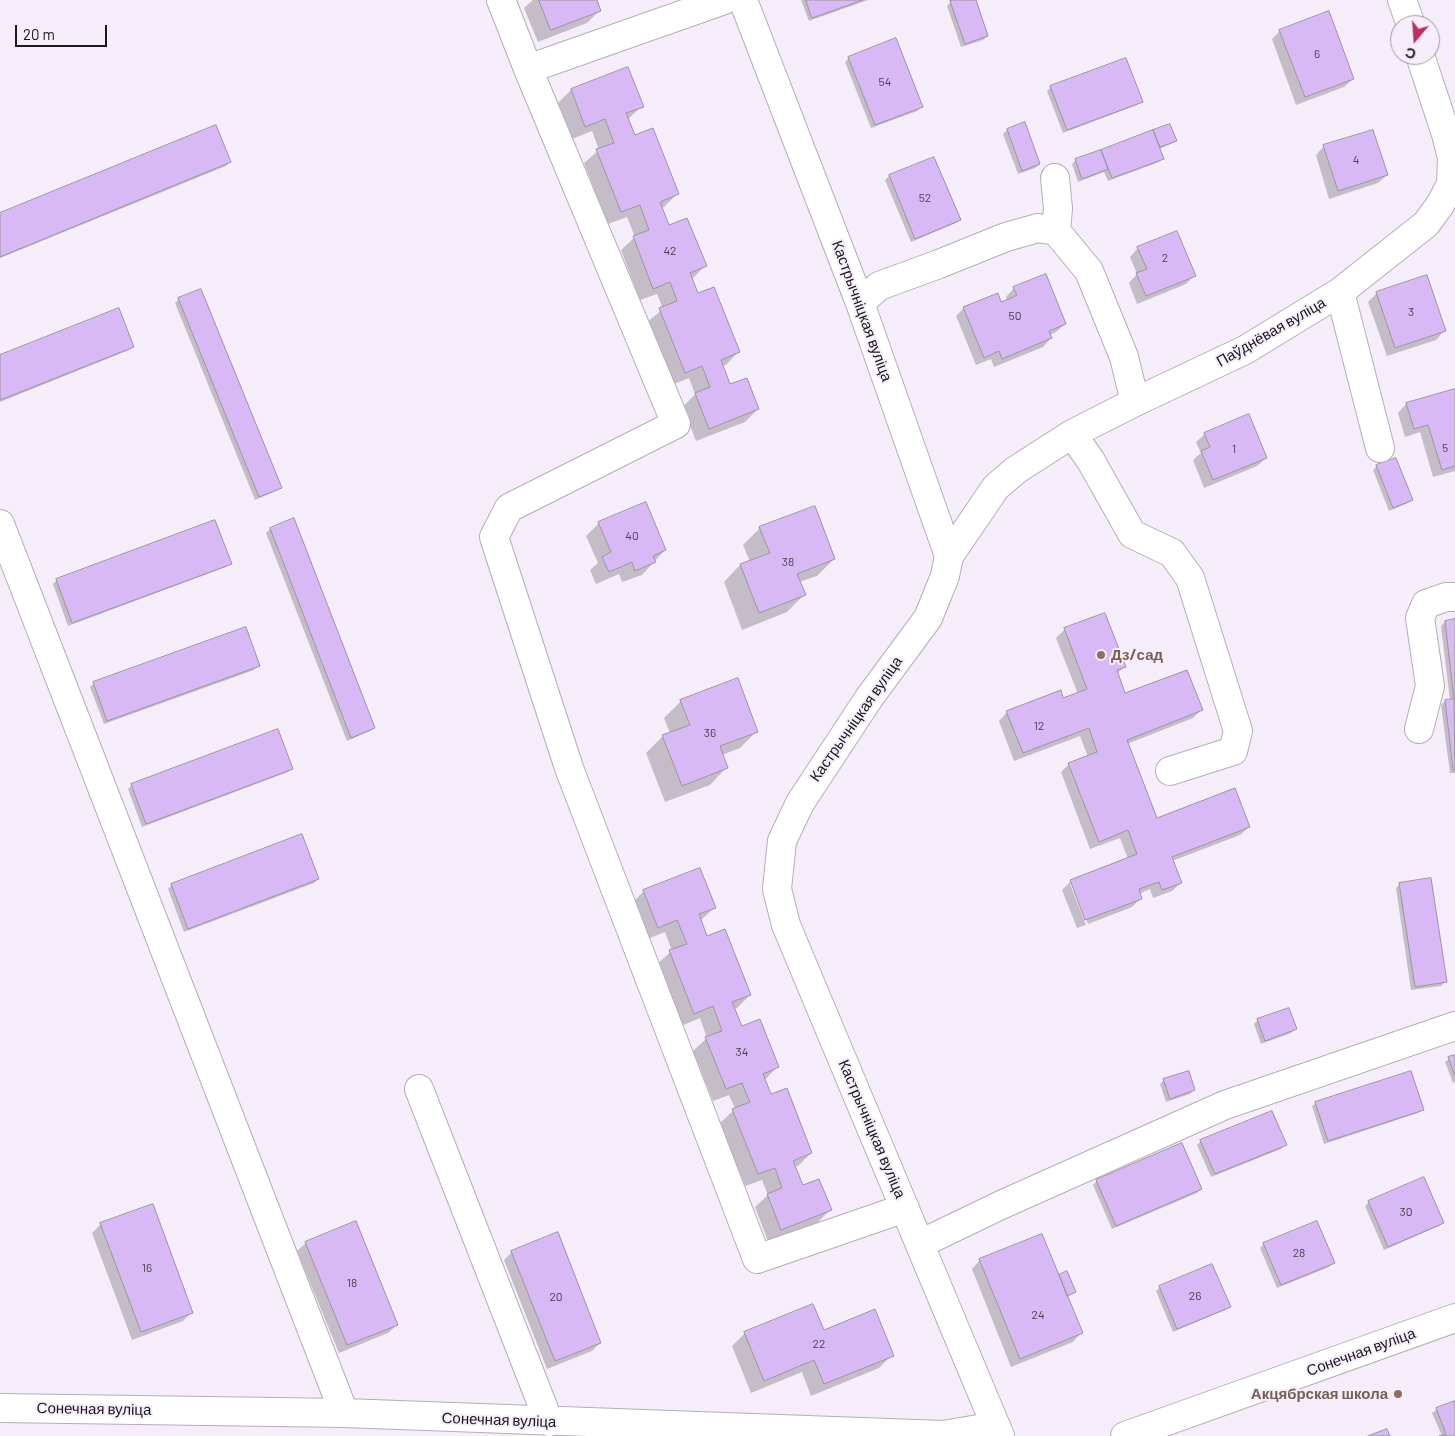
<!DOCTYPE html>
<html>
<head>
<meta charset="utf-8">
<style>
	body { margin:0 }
	#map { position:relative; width:1455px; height:1436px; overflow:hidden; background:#f5edf9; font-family:Barlow,sans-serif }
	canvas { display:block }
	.north { position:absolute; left:1390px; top:15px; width:50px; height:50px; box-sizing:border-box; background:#f5edf9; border:1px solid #9e98a1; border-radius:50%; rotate:198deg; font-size:14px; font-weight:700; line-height:20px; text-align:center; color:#1b181d }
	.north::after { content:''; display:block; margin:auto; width:18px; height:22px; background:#bd2f5f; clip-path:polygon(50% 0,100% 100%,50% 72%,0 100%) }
	.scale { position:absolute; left:15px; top:25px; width:92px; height:22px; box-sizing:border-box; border:2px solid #1b181d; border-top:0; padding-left:6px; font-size:15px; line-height:18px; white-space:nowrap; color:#1b181d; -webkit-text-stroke:4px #f5edf9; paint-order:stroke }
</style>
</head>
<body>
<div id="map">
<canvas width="1455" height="1436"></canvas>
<div class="north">С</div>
<div class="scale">20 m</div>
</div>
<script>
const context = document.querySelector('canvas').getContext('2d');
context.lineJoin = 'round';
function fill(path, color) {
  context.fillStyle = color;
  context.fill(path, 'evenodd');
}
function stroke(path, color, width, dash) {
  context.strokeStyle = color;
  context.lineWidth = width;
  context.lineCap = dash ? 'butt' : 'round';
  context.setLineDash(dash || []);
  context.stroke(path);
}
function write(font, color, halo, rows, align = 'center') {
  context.font = font + ' Barlow,sans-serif';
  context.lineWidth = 4;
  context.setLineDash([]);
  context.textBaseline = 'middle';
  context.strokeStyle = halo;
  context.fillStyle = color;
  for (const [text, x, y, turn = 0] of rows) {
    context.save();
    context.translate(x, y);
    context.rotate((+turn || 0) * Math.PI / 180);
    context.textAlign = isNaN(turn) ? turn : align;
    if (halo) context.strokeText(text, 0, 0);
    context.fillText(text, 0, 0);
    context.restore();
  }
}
fill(new Path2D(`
	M533,0h62l4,11 -12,12 -49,19 -14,-34z
	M801,0h67l-59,21z
	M958,0h17l12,36 -4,4 -22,7 -14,-41 4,-4z
	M1280,31l73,48 -9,8 -48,18 -24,-66z
	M849,58l72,49 -4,4 -46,17 -26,-66z
	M627,68l15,38 -15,14 7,17 43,57 -13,13 -3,1 8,18 36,40 -13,13 5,15 41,58 -12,13 -4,1 8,20 28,23 -13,13 -49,19 -13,-34 12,-13 -6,-16 -17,7 -25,-63 16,-13 -6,-15 -17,6 -19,-50 14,-13 -8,-20 -19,7 -24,-61 15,-13 -7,-19 -20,8 -14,-36 13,-13z
	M1051,87l90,14 -4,4 -74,28 -16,-42z
	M1024,124l15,40 -4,4 -17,6 -15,-40 4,-4z
	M1169,125l6,16 -4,3 -12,5 4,9 -4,4 -51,19 -4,-9 -26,10 -6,-18 4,-4z
	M1324,146l63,29 -9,8 -49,16 -13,-44z
	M934,158l26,61 -4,4 -45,19 -26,-62 4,-4z
	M230,162l-4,4 -226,92v-43z
	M1138,248l56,28 -8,8 -49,20 -8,-21 8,-9 -7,-17z
	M1014,288l51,36 -9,8 -6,3 1,3 -8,9 -49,20 -3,-8 -15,6 -20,-49 8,-8 36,-4 7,-3 -1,-4z
	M1377,293l67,38 -8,9 -49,16 -19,-54z
	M179,299l101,188 -4,4 -21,9 -80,-197z
	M133,347l-4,3 -129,52v-45z
	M1455,390v81l-22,6 -13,-45 -15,5 -7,-24 8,-9z
	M1205,434l61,24 -9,8 -53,22 -11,-28 8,-7 -5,-11z
	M1377,466l35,33 -4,4 -19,8 -16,-41z
	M294,519l80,209 -4,3 -23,10 -81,-208 4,-4z
	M599,523l66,27 -23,25 -20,7 -3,-8 -23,10 -6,-14 8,-7 -12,-27z
	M760,528l74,31 -17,17 -18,6 5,13 -17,17 -45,18 -18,-48 16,-17 10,-3 -7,-17z
	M230,563l-4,4 -158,59 -15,-42 4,-4z
	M1455,621v152h-5l-9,-68 4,-4 5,-1 -9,-74 4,-4z
	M1065,629l59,38 -7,7 8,21 76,15 -8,8 -66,26 29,75 93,8 -9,8 -68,26 9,22 -9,8 -19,7 -3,-9 -11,5 2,4 -9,9 -44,17 -15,-40h-3l16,41 -9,3 -15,-38 9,-9 57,-22 -8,-21 -30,11 -29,-77 8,-8 19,-7 -8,-21 -66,25 -15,-40 8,-9 56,-12 15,-6 -22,-56z
	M258,666l-4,4 -150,54 -14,-37 4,-4z
	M681,701l76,30 -17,17 -18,7 4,13 -16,17 -45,17 -19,-49 17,-17 7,-3 -6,-15z
	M292,769l-4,3 -146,55 -14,-38 4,-4z
	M318,879l-4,4 -130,49 -16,-43 4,-4z
	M1400,884l45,98 -4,4 -30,4 -15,-102z
	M644,891l70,17 -14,13 7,17 43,57 -13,13 -3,1 7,18 36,40 -13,14 6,15 41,57 -13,13 -4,1 8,20 28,23 -13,13 -49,18 -13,-34 13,-12 -6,-15 -17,6 -25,-63 15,-14 -1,-3 -5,-11 -16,6 -20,-50 14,-13 -7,-20 -19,8 -24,-62 15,-13 -7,-19 -20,8 -14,-36z
	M1258,1020l37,9 -4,4 -30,11 -7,-20z
	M1455,1056v26l-2,1 -8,-21 4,-3z
	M1164,1080l30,10 -4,4 -24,8 -6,-18z
	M1316,1103l106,6 -4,4 -94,31 -12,-38z
	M1201,1141l84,4 -4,4 -70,28 -14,-32z
	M1424,1179l18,43 -3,4 -55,24 -19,-44 4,-4z
	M1097,1181l104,8 -4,4 -85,36 -19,-44z
	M101,1224l91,88 -9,9 -51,19 -40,-107z
	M306,1243l91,82 -9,8 -49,20 -42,-102z
	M1264,1244l69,19 -4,4 -52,21 -17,-40z
	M512,1252l88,91 -8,8 -45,18 -43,-109z
	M980,1260l78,16 16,16 -7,5 14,36 -8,9 -62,25 -39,-98z
	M1160,1287l69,19 -4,4 -52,22 -17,-41z
	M745,1333l147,22 -13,13 -68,28 -9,-24 -51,21 -19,-47z
	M1455,1402v34h-13l-10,-23 4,-3z`), '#0003');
const building = new Path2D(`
	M539,0h58l4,11 -50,19z
	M806,0h57l-51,18z
	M954,0h22l12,36 -23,8 -15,-43z
	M1329,11l25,68 -49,18 -26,-67z
	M896,38l27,69 -48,18 -27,-68z
	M1126,58l17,44 -76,28 -17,-44z
	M628,67l16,40 -18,6 9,22 18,-7 26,66 -19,8 9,23 18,-7 20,48 -17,7 8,20 16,-6 26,65 -19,8 9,24 17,-6 12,31 -50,20 -14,-36 15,-6 -8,-21 -17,7 -26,-65 18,-7 -7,-19 -17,7 -20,-53 16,-6 -9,-25 -19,7 -25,-63 18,-6 -9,-24 -20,8 -14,-38z
	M1025,122l15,42 -18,7 -15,-42z
	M1170,124l7,17 -17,6 -7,-17z
	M216,125l15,37 -231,95v-44z
	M1153,130l11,29 -52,19 -11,-28z
	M1373,130l15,45 -50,16 -15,-46z
	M1101,150l7,19 -26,10 -7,-20z
	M934,157l27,63 -46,19 -26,-64z
	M1177,231l19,45 -50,20 -10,-23 11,-4 -10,-22z
	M1046,274l20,50 -17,7 3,7 -50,21 -3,-8 -15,7 -21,-51 35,-14 3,9 8,-3 8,-4 -4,-8z
	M1427,275l19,56 -51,17 -19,-56z
	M201,289l81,199 -23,9 -81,-199z
	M119,308l15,39 -134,53v-45z
	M1455,389v77l-13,4 -14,-45 -14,4 -8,-26z
	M1249,414l18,44 -54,22 -12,-29 9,-4 -6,-14z
	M1396,458l17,42 -20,8 -17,-43z
	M646,502l20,48 -13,6 3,6 -21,9 -3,-9 -23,10 -7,-15 9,-5 -13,-30z
	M815,506l20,53 -38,15 9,21 -47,18 -19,-49 30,-11 -11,-26z
	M294,518l81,210 -24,10 -81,-210z
	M215,520l17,44 -160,59 -16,-44z
	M1105,613l21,54 -9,3 8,23 62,-23 16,40 -76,30 30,78 78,-30 15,39 -78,30 10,26 -20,7 -3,-8 -20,7 3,10 -57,21 -15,-40 67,-26 -9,-24 -29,12 -31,-79 29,-11 -8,-24 -66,25 -17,-42 55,-21 2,8 24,-9 -23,-61z
	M1455,619v80h-1l-9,-78z
	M246,627l14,39 -153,55 -14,-39z
	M738,678l20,54 -38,14 8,22 -46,18 -20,-51 28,-10 -10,-25z
	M1454,699l1,71h-2l-8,-70z
	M278,729l15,40 -147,55 -15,-40z
	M302,834l17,45 -131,50 -17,-45z
	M700,868l16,40 -17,6 8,22 18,-7 26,66 -19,7 10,24 18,-7 19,48 -16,7 8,20 16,-6 25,65 -19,8 10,24 16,-6 13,31 -51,20 -14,-36 15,-6 -7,-20 -17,6 -26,-65 18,-7 -4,-9 -4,-10 -16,6 -21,-52 17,-6 -9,-25 -19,8 -25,-64 18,-6 -10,-24 -19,8 -15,-38z
	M1431,878l16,104 -32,5 -16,-104z
	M1289,1008l8,21 -32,12 -8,-22z
	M1455,1055v21l-7,-19z
	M1189,1071l6,19 -25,9 -7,-20z
	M1411,1071l13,39 -96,31 -13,-39z
	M1272,1111l15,34 -72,29 -15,-34z
	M1182,1143l20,46 -86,37 -20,-46z
	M1424,1177l20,46 -56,24 -20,-46z
	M153,1204l40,109 -52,19 -41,-109z
	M356,1221l42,104 -51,20 -42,-103z
	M1317,1221l18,42 -54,22 -18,-42z
	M558,1232l43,111 -46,18 -44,-110z
	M1042,1234l41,99 -63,26 -41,-100z
	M1212,1264l19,43 -54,22 -18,-43z
	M1067,1271l9,21 -9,4 -8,-21z
	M813,1304l11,26 51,-21 19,47 -70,28 -10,-24 -50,21 -20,-49z
	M1455,1401v35h-16l7,-2 -10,-26z
	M1387,1429l3,7h-22z`);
fill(building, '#d9b9f5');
stroke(building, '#9a94a0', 1);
const minor = new Path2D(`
	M501,0l27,69 148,355 -167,84 -15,29 75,231 188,491 148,-51
	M743,0l117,303 89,253 -4,20 -17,42 -59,80 -69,105 -18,38 -5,48 9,36 214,511
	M1402,0l9,25
	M528,69l196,-69
	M1055,178l3,30 -2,23
	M1340,292l40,156
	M860,303l19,-17 60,-22 67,-27 32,-9 18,3 33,40 35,86 11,45
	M1072,434l19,27 41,73 40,19 18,25 48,153 -5,20 -63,20
	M0,524l344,889
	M949,556l47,-69 20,-17 56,-36 63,-32 110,-52 95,-58 86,-68 14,-19 11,-21 1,-26 -6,-24 -26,-79
	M1419,729l11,-43 -10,-68 6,-14 20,-7h9
	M419,1089l130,333
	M920,1244l81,-39 224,-100 230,-79
	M0,1408l344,5 599,22 53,-9
	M1125,1436l330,-118`);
stroke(minor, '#b5adb9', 30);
stroke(minor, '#fff', 28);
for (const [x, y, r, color] of [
	[1101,655,5,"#8d6e63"],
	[1398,1394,5,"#8d6e63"]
]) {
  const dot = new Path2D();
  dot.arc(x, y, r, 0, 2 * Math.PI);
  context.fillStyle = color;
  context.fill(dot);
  stroke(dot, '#f5edf9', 2);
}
write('12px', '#4a4053', null, [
	["6",1317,54],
	["54",885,82],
	["4",1356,160],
	["52",925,198],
	["42",670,251],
	["2",1165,258],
	["3",1411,312],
	["50",1015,316],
	["5",1445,448],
	["1",1234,449],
	["40",632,536],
	["38",788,562],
	["12",1039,726],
	["36",710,733],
	["34",742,1052],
	["30",1406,1212],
	["28",1299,1253],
	["16",147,1268],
	["18",352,1283],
	["26",1195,1296],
	["20",556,1297],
	["24",1038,1315],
	["22",819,1344]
]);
write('15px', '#1b181d', '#f5edf9', [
	["Кастрычніцкая вуліца",862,311,70],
	["Паўднёвая вуліца",1271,332,-30],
	["Кастрычніцкая вуліца",856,719,-55],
	["Кастрычніцкая вуліца",872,1129,67],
	["Сонечная вуліца",1361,1352,-20],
	["Сонечная вуліца",94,1409,1],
	["Сонечная вуліца",499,1420,2]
]);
write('bold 15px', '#785e54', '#f5edf9', [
	["Дз/сад",1111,655],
	["Акцябрская школа",1388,1394,"right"]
], 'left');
</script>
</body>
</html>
